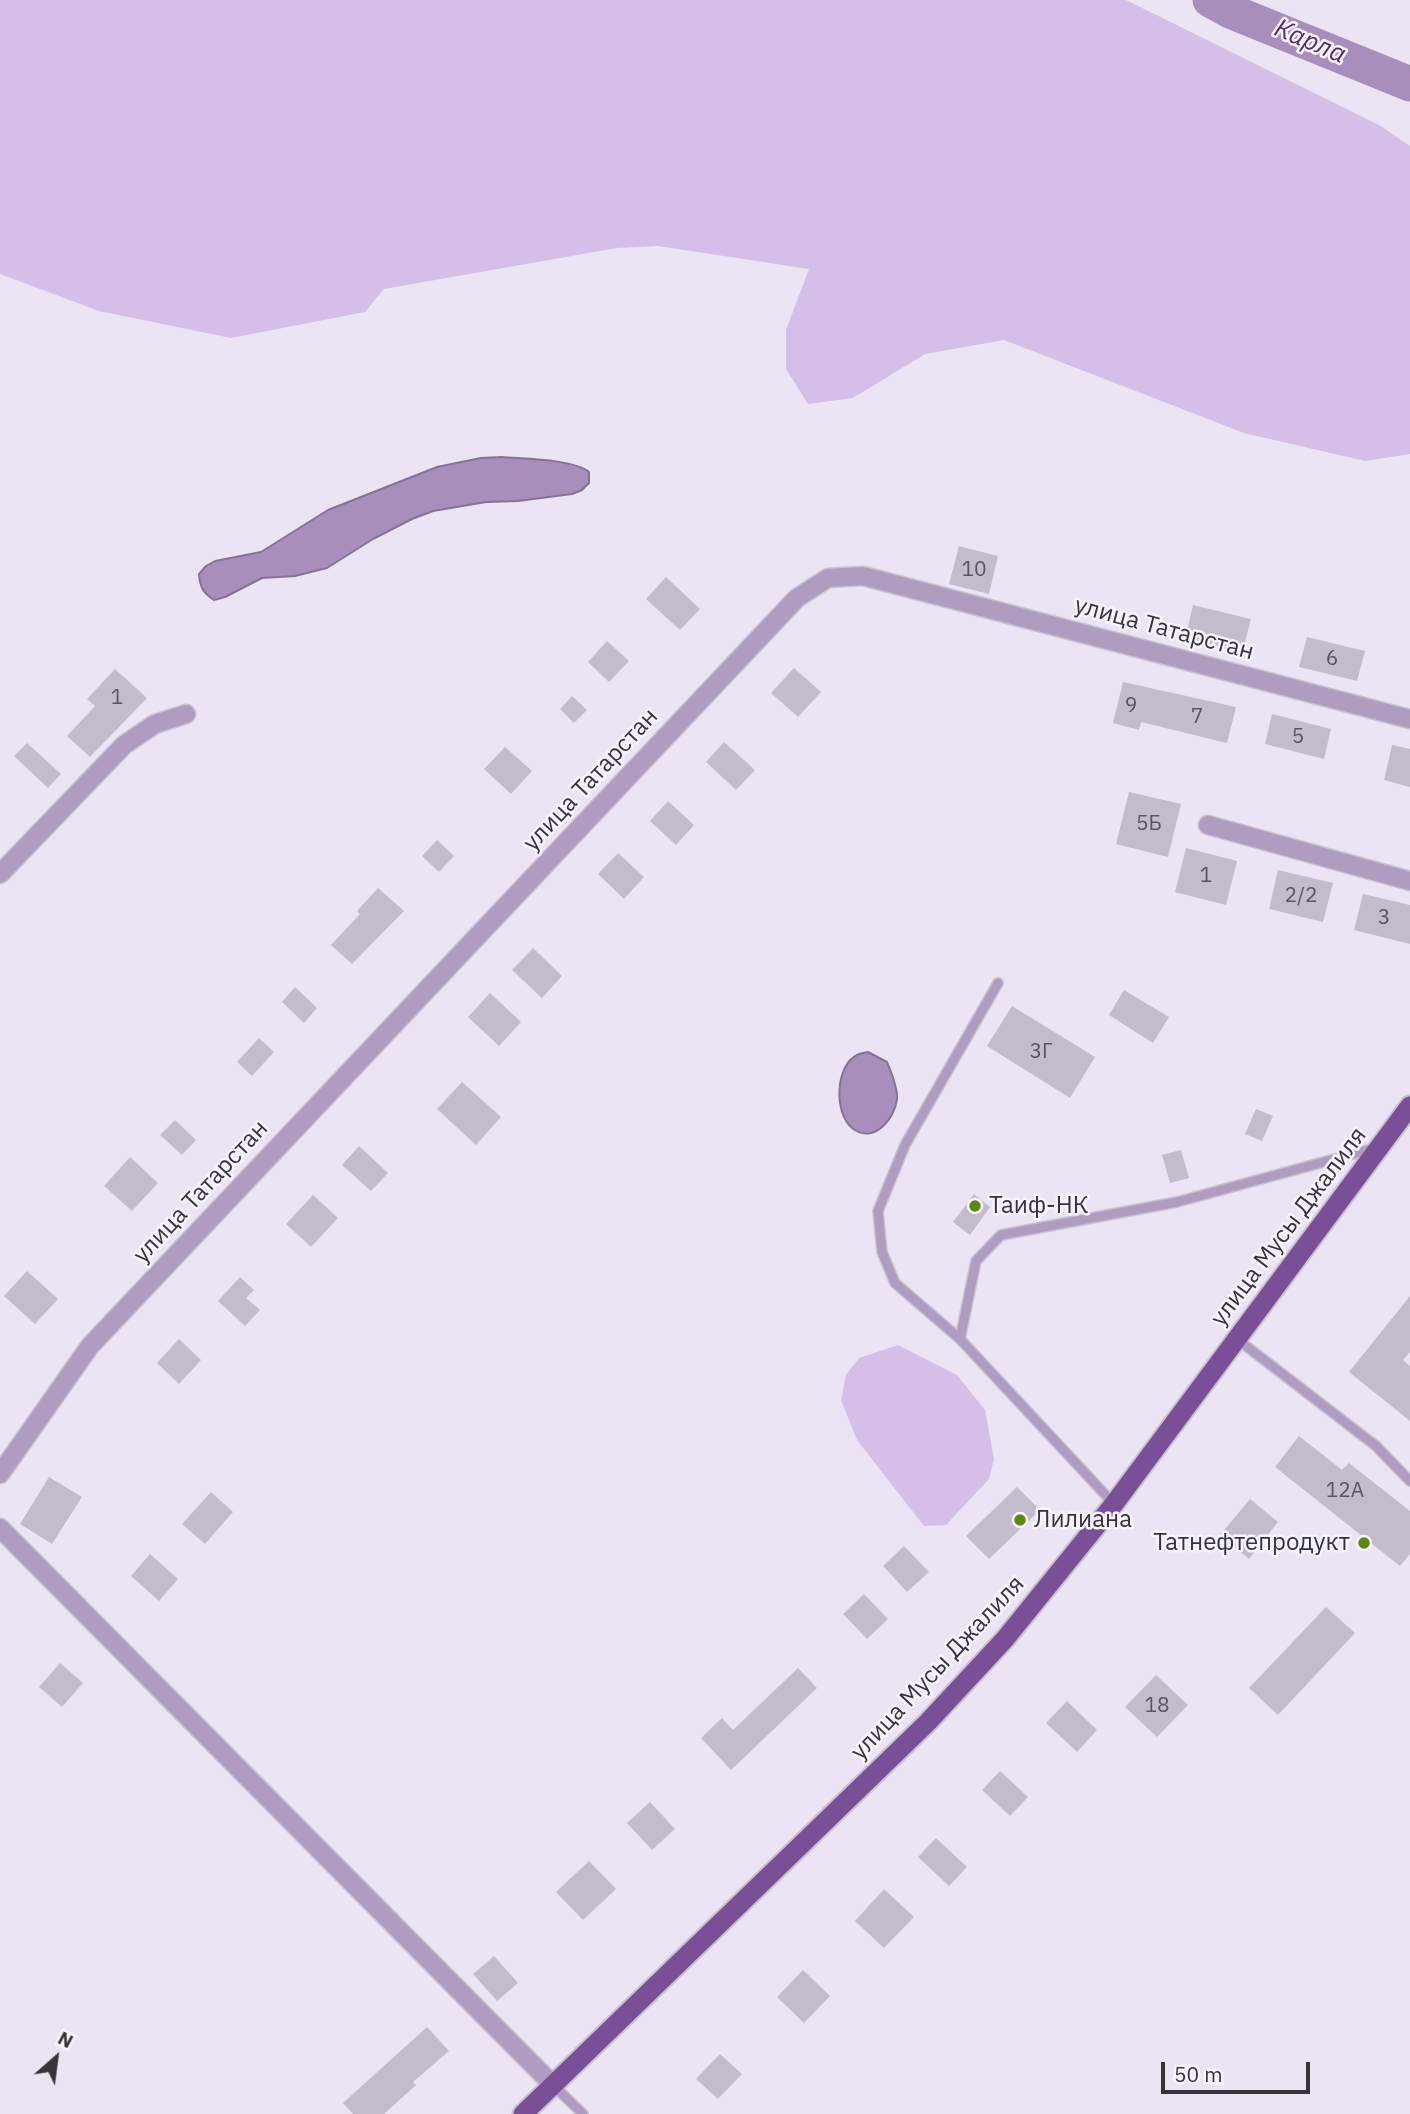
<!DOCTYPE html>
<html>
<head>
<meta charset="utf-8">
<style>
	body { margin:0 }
	#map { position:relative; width:1410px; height:2114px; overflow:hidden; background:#ece4f4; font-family:"IBM Plex Sans",sans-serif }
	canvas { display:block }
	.north { position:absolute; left:21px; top:2023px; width:70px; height:70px; -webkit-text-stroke:5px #f9f2ff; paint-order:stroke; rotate:28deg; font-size:19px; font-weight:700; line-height:28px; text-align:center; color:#37333a }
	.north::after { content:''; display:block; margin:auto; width:24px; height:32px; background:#37333a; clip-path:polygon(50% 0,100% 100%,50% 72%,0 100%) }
	.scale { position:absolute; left:1161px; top:2062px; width:149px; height:32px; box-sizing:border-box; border:4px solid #37333a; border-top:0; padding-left:9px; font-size:21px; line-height:24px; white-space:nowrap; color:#37333a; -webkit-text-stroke:5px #f9f2ff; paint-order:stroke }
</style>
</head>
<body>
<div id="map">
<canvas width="1410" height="2114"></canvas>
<div class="north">N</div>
<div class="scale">50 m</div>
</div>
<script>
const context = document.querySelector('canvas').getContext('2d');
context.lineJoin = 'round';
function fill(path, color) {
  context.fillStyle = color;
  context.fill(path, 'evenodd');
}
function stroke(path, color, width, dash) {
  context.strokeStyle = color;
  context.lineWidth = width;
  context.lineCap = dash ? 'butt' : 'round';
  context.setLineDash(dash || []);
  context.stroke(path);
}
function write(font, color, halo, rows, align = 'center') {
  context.font = font + ' "IBM Plex Sans",sans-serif';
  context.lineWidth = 5;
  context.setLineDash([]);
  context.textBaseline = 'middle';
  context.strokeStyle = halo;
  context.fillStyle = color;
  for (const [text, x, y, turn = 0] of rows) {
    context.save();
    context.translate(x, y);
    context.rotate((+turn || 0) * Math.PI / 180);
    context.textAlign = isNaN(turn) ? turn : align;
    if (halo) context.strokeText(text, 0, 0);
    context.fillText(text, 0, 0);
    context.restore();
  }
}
fill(new Path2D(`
	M0,0h1126l253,125 31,21v308l-45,7 -121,-28 -240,-93 -79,14 -72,44 -45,6 -22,-35v-39l23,-61 -151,-23 -41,2 -233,41 -19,23 -134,26 -132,-27 -99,-37z
	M898,1345l59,30 28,35 9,49 -5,20 -43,46 -22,1 -67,-86 -16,-40 5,-25 13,-17z`), '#d5bee7');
const water = new Path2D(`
	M502,457c22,2 71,2 87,15v11l-7,7 -10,4 -54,7 -32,1 -53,9 -21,8 -39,20 -46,29 -32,8 -33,2 -37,19 -11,3c-11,-7 -14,-13 -15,-26l7,-8 9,-5 46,-9 67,-42 109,-43 44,-9z
	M868,1052l19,10c4,10 11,26 10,37 -2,20 -24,46 -45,29 -18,-15 -17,-62 5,-73 3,-2 7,-2 11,-3z`);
fill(water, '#a88fbb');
stroke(water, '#867394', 2);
stroke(new Path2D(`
	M1210,0l20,11 180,73`), '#a88fbb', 35);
fill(new Path2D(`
	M959,546l39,10 -9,38 -40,-10z
	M666,577l34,32 -20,21 -34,-31z
	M1193,605l58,14 -9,35 -57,-15z
	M1307,637l58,14 -8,30 -58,-14z
	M607,641l22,20 -20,21 -21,-20z
	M794,668l27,24 -23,25 -27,-24z
	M115,669l32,29 -57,59 -23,-21 28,-30 -8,-7z
	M1123,682l113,25 -9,36 -86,-21 -2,8 -26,-7z
	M572,696l15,14 -13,13 -14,-14z
	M1272,714l59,15 -7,30 -59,-15z
	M724,742l31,28 -19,20 -30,-28z
	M27,743l34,31 -13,14 -34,-32z
	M1392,745l18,4v38l-26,-7z
	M505,747l27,24 -21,23 -27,-25z
	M1129,792l52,12 -13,53 -52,-13z
	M668,801l26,24 -18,20 -26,-24z
	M437,840l17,16 -15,16 -17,-16z
	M1186,848l51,13 -11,44 -51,-13z
	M618,853l26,24 -20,22 -26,-25z
	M1278,870l55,13 -10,39 -54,-13z
	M378,888l26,23 -52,53 -21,-19 29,-31 -3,-3z
	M1363,894l47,11v39l-56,-14z
	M533,948l29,28 -20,22 -30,-28z
	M295,987l22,21 -13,15 -22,-21z
	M1124,990l45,27 -16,26 -44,-28z
	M490,993l31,29 -22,24 -31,-29z
	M1012,1006l83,51 -25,41 -83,-52z
	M259,1038l15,14 -22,24 -15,-14z
	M462,1082l39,35 -25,28 -39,-36z
	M1256,1109l17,7 -11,25 -17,-7z
	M175,1120l21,20 -14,15 -22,-20z
	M359,1146l29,27 -17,18 -29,-26z
	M1181,1150l8,28 -19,5 -8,-28z
	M130,1157l28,26 -26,28 -28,-25z
	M974,1194l16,13 -20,28 -17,-13z
	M313,1195l25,23 -27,29 -25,-23z
	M27,1271l31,28 -23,25 -31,-28z
	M240,1277l14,13 -8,8 14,12 -15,16 -27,-25z
	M1410,1296v56l-7,8 7,6v55l-61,-49z
	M179,1339l22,21 -22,24 -22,-21z
	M1299,1436l43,34 7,-7 61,48v43l-10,12 -125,-99z
	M49,1477l33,20 -30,47 -32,-20z
	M1017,1487l23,23 -51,49 -23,-23z
	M211,1492l22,20 -28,32 -23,-20z
	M1250,1499l28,23 -29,37 -29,-24z
	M904,1546l25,26 -22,20 -24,-26z
	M150,1554l28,25 -19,22 -28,-25z
	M864,1594l24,25 -21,20 -24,-25z
	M1326,1607l29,26 -77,82 -29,-27z
	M60,1663l23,20 -21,24 -23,-20z
	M798,1668l19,20 -86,82 -30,-32 21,-20 11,12z
	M1156,1675l32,30 -31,32 -32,-30z
	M1067,1701l30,29 -20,22 -31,-29z
	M1000,1771l28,26 -18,19 -28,-26z
	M650,1802l25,27 -23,21 -25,-27z
	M936,1838l31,29 -18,19 -31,-29z
	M589,1861l27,28 -33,31 -27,-28z
	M884,1889l30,28 -30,31 -29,-27z
	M494,1956l24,27 -21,18 -24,-27z
	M803,1970l27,26 -26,27 -27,-26z
	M427,2027l22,24 -36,31 3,3 -32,29h-31l-10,-11z
	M720,2054l22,20 -24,25 -22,-20z`), '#c4bccc');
const service = new Path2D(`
	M960,1339l-65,-56 -13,-31 -4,-41 27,-66 93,-162
	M1237,1339l139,107 34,35
	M1113,1503l-153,-164 16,-78 25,-26 176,-33 198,-54
	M553,2085l30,29`);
const minor = new Path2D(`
	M1208,825l202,56
	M0,874l124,-129 31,-21 31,-10
	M0,1474l90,-128 707,-748 31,-20 35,-2 547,143
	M0,1528l553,557`);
const trunk = new Path2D(`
	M523,2114l405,-392 77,-83 109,-135 296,-398`);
stroke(service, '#c8c1cf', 12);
stroke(minor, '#c8c1cf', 21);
stroke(trunk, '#c8c1cf', 23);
stroke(service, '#b09cc1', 9);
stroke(minor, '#b09cc1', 18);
stroke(trunk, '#7a4f97', 19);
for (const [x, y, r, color] of [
	[975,1206,7,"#5b8716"],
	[1020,1520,7,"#5b8716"],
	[1364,1543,7,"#5b8716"]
]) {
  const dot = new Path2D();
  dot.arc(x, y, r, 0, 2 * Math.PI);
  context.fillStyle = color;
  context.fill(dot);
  stroke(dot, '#f9f2ff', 2.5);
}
write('21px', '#5a555e', null, [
	["10",974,570],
	["6",1332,659],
	["1",117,698],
	["9",1131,706],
	["7",1197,717],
	["5",1298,737],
	["5Б",1149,824],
	["1",1206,876],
	["2/2",1301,896],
	["3",1384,918],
	["3Г",1041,1052],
	["12А",1345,1491],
	["18",1157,1706]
]);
write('24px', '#37333a', '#f9f2ff', [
	["улица Татарстан",1164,629,15],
	["улица Татарстан",591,780,-47],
	["улица Татарстан",201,1192,-47],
	["улица Мусы Джалиля",1289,1227,-53],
	["улица Мусы Джалиля",938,1668,-47]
]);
write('24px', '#37333a', '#f9f2ff', [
	["Таиф-НК",989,1206],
	["Лилиана",1034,1520],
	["Татнефтепродукт",1350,1543,"right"]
], 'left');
write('italic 26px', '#4f2f66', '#f9f2ff', [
	["Карла",1310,42,23]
]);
</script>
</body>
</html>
